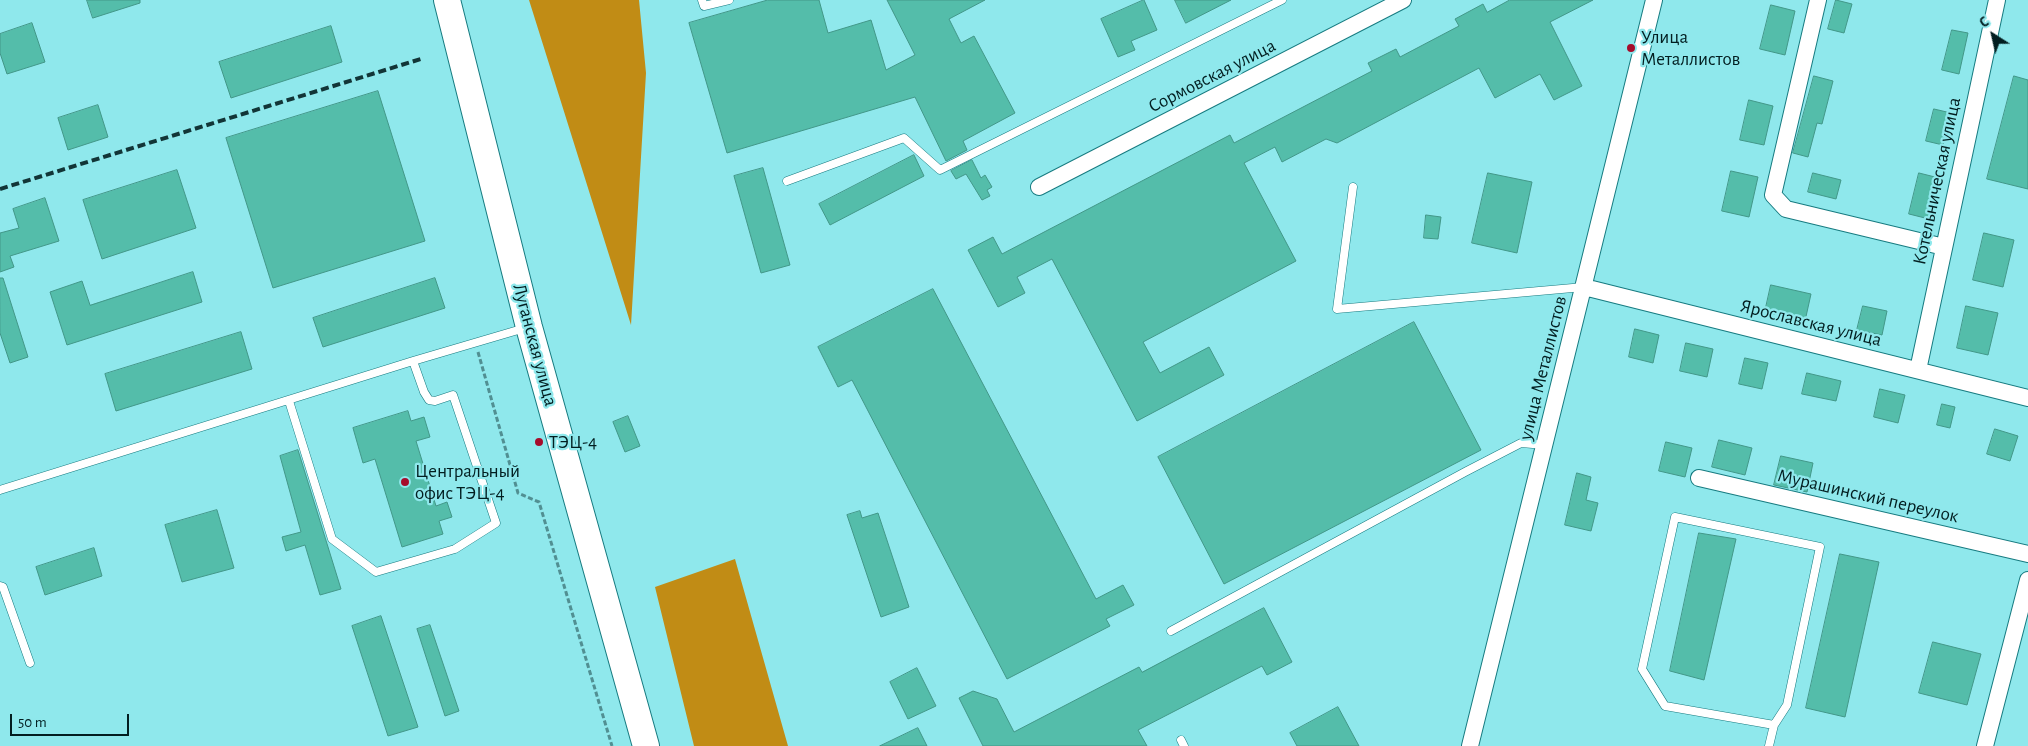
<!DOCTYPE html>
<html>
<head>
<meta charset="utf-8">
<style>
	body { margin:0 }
	#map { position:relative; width:2028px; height:746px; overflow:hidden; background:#8fe8ec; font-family:"Alegreya Sans",sans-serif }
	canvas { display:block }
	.north { position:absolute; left:1968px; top:10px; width:50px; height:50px; -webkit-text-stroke:4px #8fe8ec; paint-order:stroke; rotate:325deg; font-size:14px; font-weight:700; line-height:20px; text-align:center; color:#021e20 }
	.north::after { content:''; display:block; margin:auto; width:18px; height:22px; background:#021e20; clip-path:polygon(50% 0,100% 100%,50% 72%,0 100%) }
	.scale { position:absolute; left:10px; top:714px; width:119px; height:22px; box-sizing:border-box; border:2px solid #021e20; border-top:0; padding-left:6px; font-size:15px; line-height:18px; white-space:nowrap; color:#021e20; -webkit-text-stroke:4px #8fe8ec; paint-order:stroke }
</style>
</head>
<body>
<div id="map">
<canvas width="2028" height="746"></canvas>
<div class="north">С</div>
<div class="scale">50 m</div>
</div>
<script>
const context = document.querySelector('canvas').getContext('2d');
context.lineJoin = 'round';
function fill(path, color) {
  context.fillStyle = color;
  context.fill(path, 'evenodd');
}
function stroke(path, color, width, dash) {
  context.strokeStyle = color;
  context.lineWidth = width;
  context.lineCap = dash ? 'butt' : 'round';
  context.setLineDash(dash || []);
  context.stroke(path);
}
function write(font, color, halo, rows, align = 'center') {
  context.font = font + ' "Alegreya Sans",sans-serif';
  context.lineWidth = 4.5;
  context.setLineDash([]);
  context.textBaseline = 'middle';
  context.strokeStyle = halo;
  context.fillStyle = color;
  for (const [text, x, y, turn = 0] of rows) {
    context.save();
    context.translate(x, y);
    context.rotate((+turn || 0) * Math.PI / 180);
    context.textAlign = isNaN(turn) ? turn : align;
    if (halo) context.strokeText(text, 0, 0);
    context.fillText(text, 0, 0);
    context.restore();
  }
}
fill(new Path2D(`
	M529,0h110l7,73 -15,252z
	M735,559l53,187h-94l-39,-159z`), '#c18c15');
const building = new Path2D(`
	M87,0h53v3l-47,15z
	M768,0h51l9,33 43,-13 15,50 29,-15 -28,-55h98l-36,19 12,24 13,-7 41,77 -52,28 4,9 -21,11 -31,-64 -188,56 -38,-130z
	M1144,0l13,30 -26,11 4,9 -17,7 -17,-38z
	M1175,0h56l-45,23z
	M1510,0h83l-43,22 32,64 -28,14 -14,-26 -45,24 -16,-30 -142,75 -11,-4 -44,23 -7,-15 -31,16 52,98 -153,81 17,31 49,-26 15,28 -87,46 -85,-162 -35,18 8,16 -27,14 -30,-57 25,-13 9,17 228,-119 4,8 138,-72 -4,-8 28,-14 4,8 59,-31 -4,-7 28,-15 4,8z
	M1836,0l16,4 -8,29 -16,-4z
	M1771,5l24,6 -10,44 -25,-6z
	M32,23l13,39 -38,12 -7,-21v-19z
	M331,26l11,36 -111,36 -12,-36z
	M1952,30l16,3 -9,41 -17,-4z
	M1814,76l19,5 -11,43 -5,-1 -9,34 -15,-4z
	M2014,76l14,4v109l-41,-10z
	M378,91l47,150 -152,47 -47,-150z
	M1749,100l24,6 -9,39 -24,-5z
	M98,105l10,32 -40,13 -10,-32z
	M1934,109l17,4 -8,32 -17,-4z
	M914,155l10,21 -94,49 -11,-21z
	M972,160l9,18 4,-3 7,12 -5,3 3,6 -8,4 -16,-26 -10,5 -5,-8z
	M763,168l27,97 -29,8 -27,-97z
	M177,170l19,58 -94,31 -19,-59z
	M1731,171l27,6 -9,40 -27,-6z
	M1488,173l44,9 -15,71 -45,-10z
	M1813,173l28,7 -5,19 -28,-7z
	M1919,173l20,5 -10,41 -20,-5z
	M45,198l14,43 -49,15 4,11 -14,5v-39l19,-5 -6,-19z
	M1426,215l15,2 -3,22 -14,-1z
	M1984,233l30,7 -11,47 -30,-7z
	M193,272l9,30 -135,43 -17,-53 32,-11 8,24z
	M0,278h3l25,79 -18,6 -10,-30z
	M435,278l10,30 -122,39 -10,-29z
	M1771,285l40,9 -6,27 -40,-9z
	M933,289l163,310 27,-14 11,20 -28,14 4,7 -103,53 -155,-299 -14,7 -20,-40z
	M1863,306l24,5 -5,24 -25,-5z
	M1966,306l32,7 -10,42 -31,-7z
	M1414,322l67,128 -257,134 -66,-127z
	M1635,329l24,6 -6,28 -24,-6z
	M241,332l11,37 -136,42 -11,-37z
	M1686,343l27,6 -6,28 -27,-6z
	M1745,358l23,5 -6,26 -23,-5z
	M1807,373l34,8 -5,20 -34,-7z
	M1880,389l25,6 -7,28 -24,-6z
	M1942,404l13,3 -5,21 -13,-3z
	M408,411l3,10 13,-4 6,20 -14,4 20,65 11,-4 5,15 -13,4 4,13 -41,13 -27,-88 -12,4 -10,-35z
	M628,416l12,30 -15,6 -12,-30z
	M1995,429l23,7 -8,25 -23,-7z
	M1719,440l33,8 -7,27 -33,-8z
	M1666,442l26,6 -7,29 -26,-6z
	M298,450l43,139 -21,6 -15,-50 -19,6 -4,-14 19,-5 -21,-76z
	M1781,456l32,7 -6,29 -33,-7z
	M1577,473l14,4 -5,23 12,3 -7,28 -26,-6z
	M217,510l17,58 -52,14 -17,-57z
	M860,511l2,7 16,-5 31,94 -28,10 -34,-102z
	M1699,533l37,6 -32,141 -34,-9z
	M94,548l8,28 -57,19 -9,-28z
	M1840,554l39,8 -34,155 -39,-9z
	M1264,608l28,54 -25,13 -5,-9 -124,64 9,16h-164l-24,-48 14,-7 24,8 17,33 125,-65 3,5z
	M381,616l37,111 -30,9 -36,-110z
	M430,625l29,86 -14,5 -28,-87z
	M1933,642l48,12 -14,51 -48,-12z
	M917,668l19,38 -28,13 -18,-37z
	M1338,707l21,39h-62l-7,-13z
	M918,728l9,18h-47z`);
fill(building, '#54bdaa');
stroke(building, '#429788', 1);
const service = new Path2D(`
	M702,0l2,6 25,-6
	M787,181l117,-43 36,32 342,-170
	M1353,187l-16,122 247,-22
	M289,401l43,138 44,33 79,-23 41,-26 -43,-128 -18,6 -6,-1 -5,-8 -11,-31
	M0,490l413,-129 112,-33
	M0,586l3,1 27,76
	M1171,631l294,-159 56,-29 24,2
	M1181,740l3,6
	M1769,746l5,-21 -109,-19 -23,-37 33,-152 145,30 -33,158 -13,20`);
const minor = new Path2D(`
	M1818,0l-45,195 13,14 158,38
	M1039,187l364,-187
	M1584,287l444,111
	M1918,370l79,-370
	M1699,478l329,76
	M1470,746l184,-746
	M1985,746l43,-166`);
const trunk = new Path2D(`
	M447,0l82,327 117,419`);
stroke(service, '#177b80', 9);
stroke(minor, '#177b80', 18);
stroke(trunk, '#177b80', 28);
stroke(new Path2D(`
	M478,352l40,141 21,9 73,244`), '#518f92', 3, [5, 2.5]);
stroke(service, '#fff', 8);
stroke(minor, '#fff', 16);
stroke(trunk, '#fff', 26);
stroke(new Path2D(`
	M0,189l424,-131`), '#123537', 4, [8, 4]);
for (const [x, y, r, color] of [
	[1631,48,5,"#a60c2b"],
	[539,442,5,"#a60c2b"],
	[405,482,5,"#a60c2b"]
]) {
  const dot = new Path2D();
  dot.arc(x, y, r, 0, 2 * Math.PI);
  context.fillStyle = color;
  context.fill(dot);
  stroke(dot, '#8fe8ec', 2);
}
write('19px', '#021e20', '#8fe8ec', [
	["Улица",1641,37],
	["Металлистов",1641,59],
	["ТЭЦ-4",549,442],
	["Центральный",415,471],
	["офис ТЭЦ-4",415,493]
], 'left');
write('19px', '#021e20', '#8fe8ec', [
	["Сормовская улица",1212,76,-27],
	["Котельническая улица",1937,181,-78],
	["Ярославская улица",1811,323,14],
	["Луганская улица",535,345,75],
	["улица Металлистов",1543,368,-76],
	["Мурашинский переулок",1868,496,13]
]);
</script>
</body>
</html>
